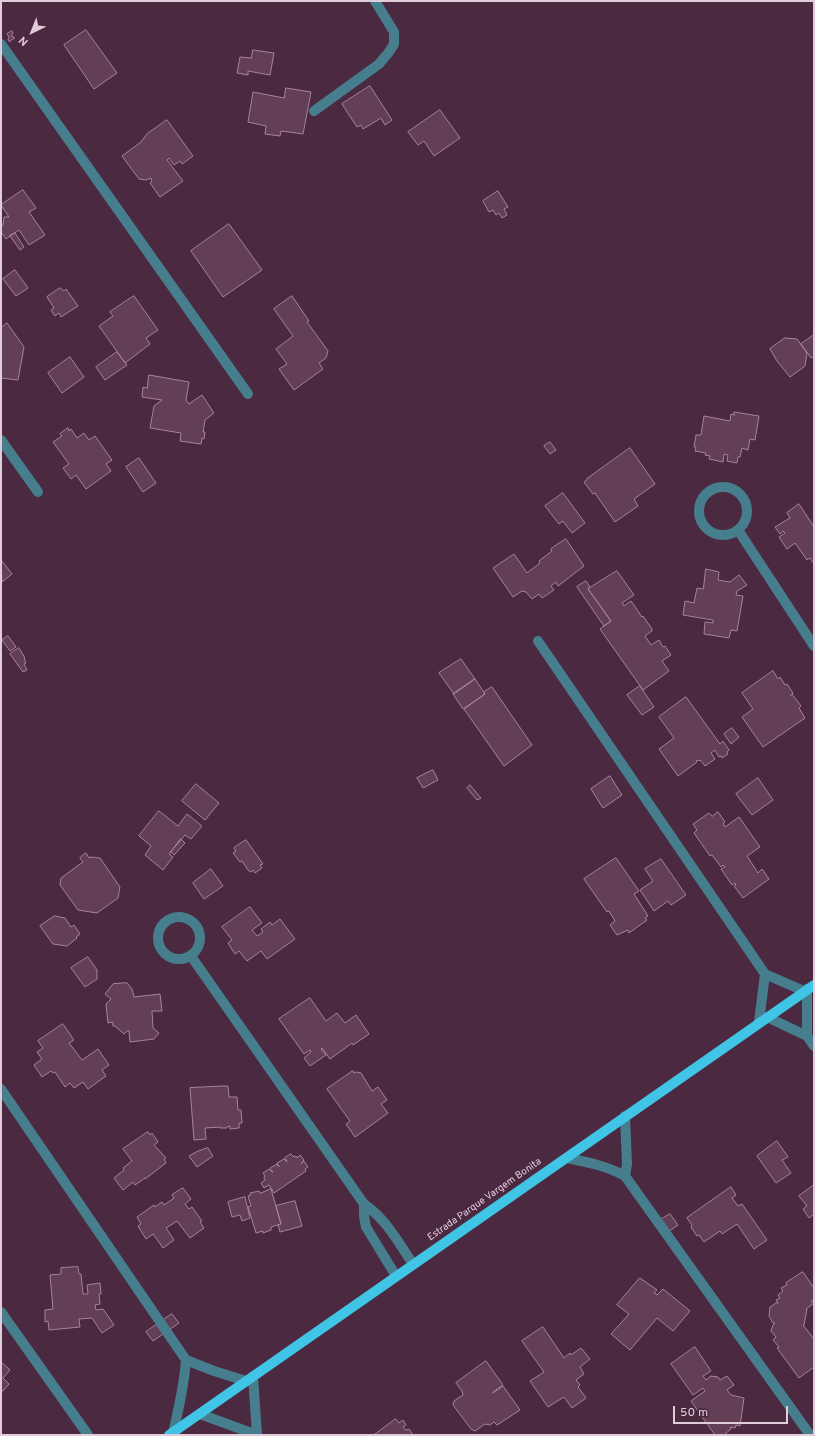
<!DOCTYPE html>
<html>
<head>
<meta charset="utf-8">
<style>
	body { margin:0 }
	#map { position:relative; width:815px; height:1436px; overflow:hidden; background:#4a2941; font-family:Overpass,sans-serif }
	canvas { display:block }
	.frame { position:absolute; inset:0; border:2px solid #e1ccda; pointer-events:none }
	.north { position:absolute; left:12px; top:12px; width:40px; height:40px; -webkit-text-stroke:3px #4a2941; paint-order:stroke; rotate:223deg; font-size:11px; font-weight:700; line-height:16px; text-align:center; color:#e1ccda }
	.north::after { content:''; display:block; margin:auto; width:14px; height:18px; background:#e1ccda; clip-path:polygon(50% 0,100% 100%,50% 72%,0 100%) }
	.scale { position:absolute; left:673px; top:1406px; width:115px; height:18px; box-sizing:border-box; border:2px solid #e1ccda; border-top:0; padding-left:5px; font-size:12px; line-height:14px; white-space:nowrap; color:#e1ccda; -webkit-text-stroke:3px #4a2941; paint-order:stroke }
</style>
</head>
<body>
<div id="map">
<canvas width="815" height="1436"></canvas>
<div class="frame"></div>
<div class="north">N</div>
<div class="scale">50 m</div>
</div>
<script>
const context = document.querySelector('canvas').getContext('2d');
context.lineJoin = 'round';
function fill(path, color) {
  context.fillStyle = color;
  context.fill(path, 'evenodd');
}
function stroke(path, color, width, dash) {
  context.strokeStyle = color;
  context.lineWidth = width;
  context.lineCap = dash ? 'butt' : 'round';
  context.setLineDash(dash || []);
  context.stroke(path);
}
function write(font, color, halo, rows, align = 'center') {
  context.font = font + ' Overpass,sans-serif';
  context.lineWidth = 3;
  context.setLineDash([]);
  context.textBaseline = 'middle';
  context.strokeStyle = halo;
  context.fillStyle = color;
  for (const [text, x, y, turn = 0] of rows) {
    context.save();
    context.translate(x, y);
    context.rotate((+turn || 0) * Math.PI / 180);
    context.textAlign = isNaN(turn) ? turn : align;
    if (halo) context.strokeText(text, 0, 0);
    context.fillText(text, 0, 0);
    context.restore();
  }
}
const building = new Path2D(`
	M86,30l31,43 -23,16 -30,-44z
	M12,31l1,2 -2,3 3,1v2h-2l-2,3 -2,-2 1,-3 -2,-3z
	M253,50l21,3 -4,22 -22,-4v4l-11,-2 3,-16 11,1z
	M370,86l22,34 -7,5 -4,-7 -18,11 -2,-4 -4,2 -15,-23z
	M286,88l25,4 -8,42 -22,-3 -1,5 -15,-2 1,-8 -18,-4 5,-30 31,6z
	M440,110l20,28 -26,18 -10,-15 -6,4 -10,-13z
	M167,120l26,36 -11,8 -2,-3 -6,4 -5,-7 -2,2 16,21 -23,16 -10,-14 2,-2 -1,-3 -5,2 -7,-1 -17,-23 19,-14 6,-8z
	M23,190l13,18 -7,4 16,23 -16,10 -10,-15 -13,9 -5,-7v-5l2,-2 1,-8h5l-8,-12z
	M498,191l10,16 -4,2 3,6 -5,3 -3,-5 -3,2 -3,-5 -4,2 -6,-11z
	M229,224l33,46 -39,27 -32,-46z
	M15,233l9,14 -4,3 -10,-14z
	M15,270l13,18 -12,8 -13,-17z
	M60,288l4,3 2,-2 12,17 -17,11 -2,-4 -4,3 -4,-6 3,-2 -7,-11z
	M134,296l24,34 -12,8 4,6 -25,19 -26,-37 14,-10 -3,-4z
	M292,296l17,25 -2,1 21,29 -2,7 -7,5 4,6 -29,21 -15,-21 8,-5 -11,-15 17,-13 -19,-27z
	M7,323l17,24 -6,33 -17,-2v-50z
	M814,335v21l-3,2 -10,-14z
	M785,338l12,1 10,14 -2,13 -15,11 -13,-16 -7,-12z
	M117,352l10,13 -22,15 -9,-13z
	M70,357l14,20 -22,16 -14,-20z
	M149,375l40,7 -3,18 3,4 13,-9 12,18 -9,7 -2,12h2l-1,7 -2,-1 -1,6 -21,-3 1,-8 -31,-5 4,-22 8,-6 -20,-3 1,-10 4,1z
	M734,412l25,4 -4,24 -5,-1 -2,11 -6,-2 -2,9h-2l-1,6 -10,-2 1,-6 -4,-1 -1,8 -14,-3 1,-3 -5,-1 1,-2 -11,-2 1,-4h-2l2,-12h5l3,-19 26,5 1,-7 3,1z
	M68,428l1,3 2,-2 6,9 7,-5 5,7 6,-4 17,24 -6,4 5,7 -25,18 -10,-14 -5,4 -8,-11 6,-4 -16,-22 9,-6 -2,-2z
	M550,442l6,8 -6,4 -6,-8z
	M630,448l25,36 -21,15 4,7 -23,16 -20,-29 -2,1 -9,-12 3,-2v-1z
	M139,458l17,25 -13,9 -17,-25z
	M563,493l22,30 -13,10 -9,-12 -4,3 -14,-18z
	M799,504l15,23v37l-4,-6 -3,2 -12,-17 -8,6 -8,-12 6,-4 -2,-2 -3,3 -5,-7 15,-9 -3,-5z
	M566,539l18,27 -26,20 -2,-4 -5,4 3,4 -12,8 -3,-4 -7,5 -6,-7 -4,-1 -9,6 -20,-29 21,-14 13,19 13,-10 -1,-2 13,-10 -1,-2z
	M2,561l10,13 -10,8 -1,-20z
	M706,569l13,3 -1,8 12,2 9,-7 8,10 -10,6 -1,4 7,1 -6,35 -6,-1 -2,8 -25,-4 1,-12 8,1v-3l-30,-5 2,-14 9,2 3,-15 6,1z
	M617,571l17,24 -12,8 2,3 7,-5 11,16 1,-1 9,13v2l-7,5 6,9 8,-5 4,7 2,-1 6,9 -9,6 7,10 -26,19 -43,-61 11,-8 -23,-32z
	M586,581l4,6 -2,2 23,32 -7,5 -27,-39z
	M8,636l8,11 -6,4 -8,-11z
	M19,648l6,10 -1,1 2,4 -2,1 3,6 -4,2 -13,-18z
	M461,659l14,20 -21,15 -15,-21z
	M773,671l5,8 2,-2 5,8 2,-1 6,9 -3,3 2,-2 9,12 -2,2 6,10 -42,29 -21,-30 11,-8 -11,-16z
	M475,679l10,15 -22,15 -10,-15z
	M640,686l14,21 -12,8 -15,-20z
	M492,687l40,58 -28,21 -40,-57 21,-15 -1,-2z
	M686,697l34,47 3,-3 6,9 -2,2 1,2 -6,4 -1,-2 -2,1 -4,-7 -4,3 4,6 -10,7 -5,-6 -1,1 -1,-1 -2,1 1,1 -19,14 -19,-27 15,-11 -15,-21z
	M732,728l7,9 -8,7 -7,-10z
	M433,770l5,10 -15,8 -6,-10z
	M610,776l12,19 -19,13 -12,-19z
	M758,778l15,22 -21,15 -16,-21z
	M196,784l23,19 -14,17 -23,-19z
	M470,785l11,13 -4,2 -10,-12z
	M159,811l19,15 9,-12 15,12 -11,13 -6,-4 -16,19 4,3 -10,13 -18,-15 6,-9 -12,-10z
	M718,812l7,10 -2,2 2,3 14,-10 21,30 -13,9 11,17 4,-4 7,10 -26,19 -9,-12 2,-1 -1,-2 -3,2 -11,-16 4,-2 -2,-2 -2,2 -9,-12 -2,1 -16,-23 3,-3 -4,-6 16,-11 3,3z
	M181,839l4,4 -11,12 -3,-3z
	M246,840l17,24 -3,1 2,3 -7,5 -2,-3 -2,2 -3,-2 -6,-9 -2,1 -7,-9 3,-2 -2,-3z
	M86,853l3,5 2,-1 9,1 20,29 -2,11 -21,15 -19,-3 -18,-25 1,-7 22,-16 -3,-4z
	M616,858l23,33 -5,3 14,22 -3,2 2,2 -18,13 -1,-3 -11,5 -7,-10 5,-4 -6,-10 -2,1 -23,-33z
	M661,859l25,36 -15,10 -3,-4 -14,10 -14,-21 13,-9 -8,-12z
	M211,869l12,17 -19,13 -11,-16z
	M250,907l12,16 -10,7 5,6 6,-4 -2,-3 9,-7 2,3 8,-6 15,20 -28,20 -6,-8 -14,10 -8,-10 -4,3 -7,-11 4,-3 -10,-13z
	M55,916l10,2 6,9 3,-2 6,9 -4,3 1,1 -10,8 -14,-2 -13,-18z
	M88,957l9,13v9l-12,8 -14,-19z
	M127,983l5,6 2,8 26,-3 2,17h-10l1,17 6,5 -5,6 -24,3 -1,-11h-2l-3,3 -9,-8h-2v-4l-5,1 -2,-19 5,-5 -6,-5 8,-10z
	M310,998l16,23 11,-8 8,10 11,-8 13,19 -16,11 -1,-2 -22,16 -8,-11 -1,1 5,6 -16,11 -6,-8 7,-6 -1,-2 -6,4 -25,-35z
	M63,1024l11,16 -5,3 13,17 16,-11 11,16 -7,5 4,6 -18,13 -5,-7 -9,6 -4,-5 -5,4 -10,-15 -2,1 -2,-2 -9,6 -8,-12 8,-6 -5,-7 6,-4 -5,-7z
	M353,1071l1,2 2,-1 5,1 11,18 6,-4 9,13 -6,4 7,9 -33,24 -9,-13 4,-3 -23,-32z
	M223,1086h5l1,11h8l1,13h3l1,13h-3v5l-9,1v-3l-3,1v1h-7v-1l-15,1 1,11 -12,1 -4,-52z
	M148,1132l2,3 2,-2 6,9 -4,3 12,13 -2,1 2,4 -21,16v-1l-10,7 -2,-3 -10,8 -9,-12 10,-8 -1,-2 9,-7 -9,-12z
	M777,1141l11,16 -6,3 9,13 -15,10 -19,-27z
	M208,1148l5,8 -16,11 -8,-11 7,-4z
	M291,1154l3,3 2,-1 1,2 3,-3 4,5 -3,4 3,-3 4,6 -3,2 1,2 -32,22 -5,-8 -5,3 -3,-5 4,-3 -1,-2 1,-2 -2,-3 6,-4 3,3h1l-3,-4 7,-4 2,3 -2,-4 7,-4 3,3 -2,-4z
	M814,1185v32l-1,-2 -4,3 -6,-9 4,-3 -8,-10z
	M731,1187l5,8 -4,3 6,8 4,-2 25,36 -13,9 -17,-25 -15,10 -2,-3 -16,11 -5,-7 -2,1 -6,-9 1,-2 -5,-7z
	M183,1188l8,11 -6,5 4,5 3,-2 10,14 -2,1 4,6 -14,10 -13,-17 -11,7 8,12 -11,8 -10,-14 -7,5 -8,-13 3,-2 -4,-7 17,-12 1,2 7,-5 2,3 10,-7 -2,-3z
	M271,1189l10,35 -10,3v3l-8,3v-2l-7,2 -8,-26 3,-1 -3,-10 3,-1 -1,-2 9,-2 1,2z
	M245,1197l5,21 -8,3 -2,-6 -8,2 -4,-15z
	M295,1201l7,25 -22,6 -2,-7 3,-1 -5,-18z
	M670,1214l8,11 -10,7 -8,-12z
	M78,1267l1,7h2l2,20h5l-1,-9 13,-2 1,11h-2l1,10 -5,1 1,5 7,-1 11,16 -12,8 -10,-15 -13,1 1,8 -31,3 -1,-9 -3,1v-12l8,-1 -3,-34 11,-1v-6z
	M803,1272l11,16v11l-3,2 3,2 -8,6h1l-3,16h-1l11,14v28l-15,11 -22,-30 2,-1 -6,-7 3,-3 -5,-6 2,-6 2,-2h-2l-4,-7 1,-9 6,-4h2l-2,-3 4,-2 -2,-3 5,-4 -2,-3 6,-3 -1,-2z
	M640,1278l17,12 -3,3 3,2 6,-6 27,22 -17,20 -16,-13 -27,32 -19,-16 18,-20 -12,-9z
	M172,1314l7,9 -26,18 -7,-9z
	M543,1327l21,31 6,-5 1,2 10,-7 9,11 -10,8 4,7 -8,6 4,5 -2,2 8,11 -14,10 -8,-11 -16,10 -18,-26 14,-9 -22,-31z
	M695,1347l16,24 -8,5 3,4 5,-4 7,1 2,3 7,-4 7,9 -7,5 4,5 13,3 -4,28 -4,-1 -1,3 -5,-1 1,2 -7,6h-9l-24,-34 14,-10 -2,-3 -10,7 -22,-31z
	M486,1361l17,24 -10,7v1l10,-7 17,24 -23,15 -3,-3 -4,3 -5,-1 -10,7 -4,-2 -18,-24 1,-4 9,-6 -1,-4 -6,-8z
	M1,1362l9,8 -7,8 6,6 -6,7 -2,-1z
	M396,1419l3,4 4,-3 3,5 -3,2 3,3 3,-1 4,6h-39z`);
fill(building, '#623f57');
stroke(building, '#a9829c', 1);
stroke(new Path2D(`
	M1,44l247,350
	M314,111l65,-47 10,-12 5,-8v-12l-19,-31
	M1,440l37,52
	M699 511a24 24 0 1 1 48 0a24 24 0 1 1-48 0Z
	M738,530l76,116
	M538,641l227,333 39,17
	M158 938a21 21 0 1 1 42 0a21 21 0 1 1-42 0Z
	M191,956l173,248c22,15 34,38 49,60
	M767,1017l40,19 7,10
	M759,1022l6,-48
	M807,1036v-47
	M1,1089l185,271 28,11 32,10
	M567,1158c20,4 40,8 58,18l185,259
	M625,1176l2,-12 -2,-48
	M364,1204v12l2,11 30,49
	M1,1312l87,123
	M253,1376l4,59
	M200,1414l57,21
	M173,1433c6,-25 11,-48 13,-73`), '#467e8e', 10);
stroke(new Path2D(`
	M169,1435l645,-450`), '#40c5e6', 10);
write('10px', '#e1ccda', '#4a2941', [
	["Estrada Parque Vargem Bonita",485,1200,-35]
]);
</script>
</body>
</html>
